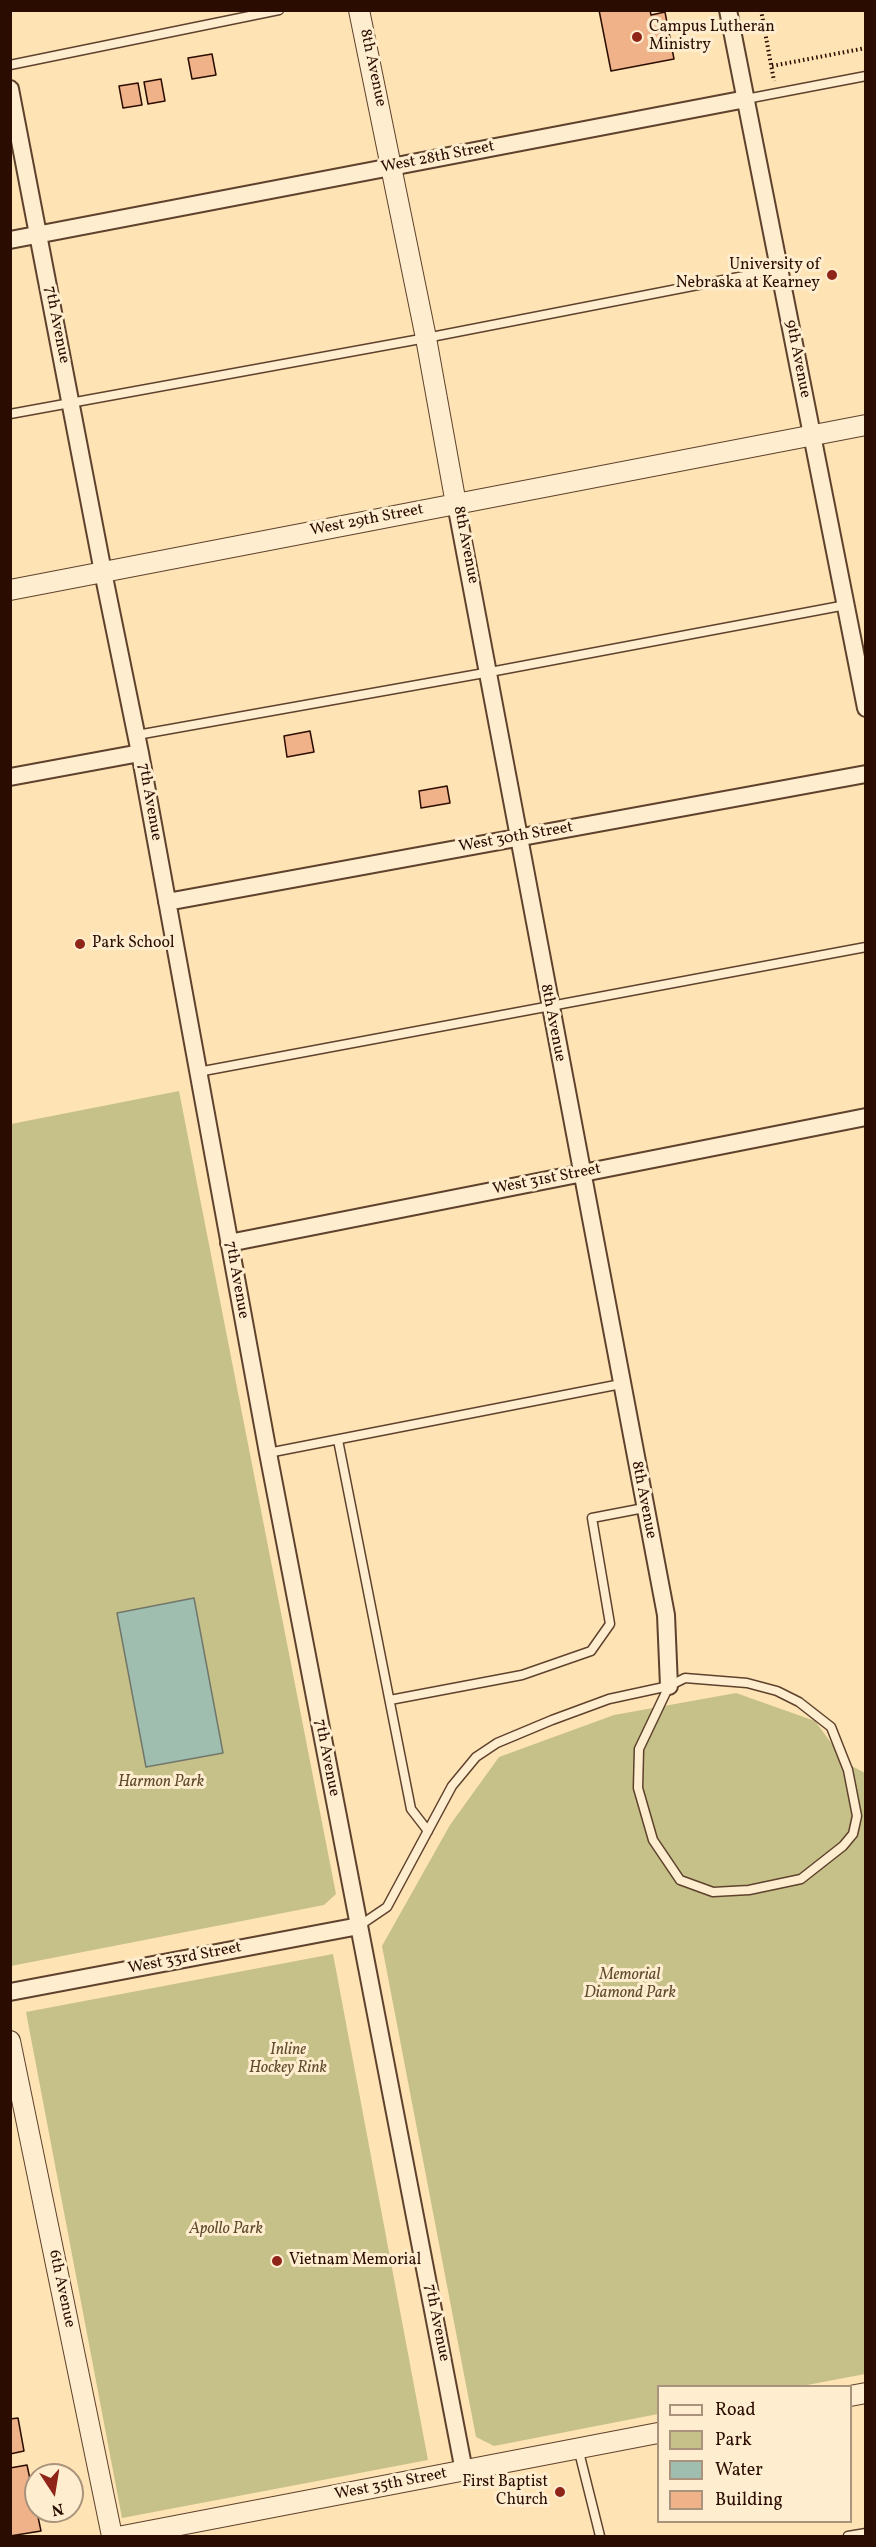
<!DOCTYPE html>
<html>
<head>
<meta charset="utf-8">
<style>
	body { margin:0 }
	#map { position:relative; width:876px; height:2547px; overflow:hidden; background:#fee3b4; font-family:Vollkorn,serif }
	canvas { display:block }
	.frame { position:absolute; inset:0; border:12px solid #2a0c00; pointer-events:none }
	.legend { position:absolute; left:657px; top:2385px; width:195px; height:138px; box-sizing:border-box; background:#feedce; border:2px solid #a9937c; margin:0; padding:8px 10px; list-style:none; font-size:18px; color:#2a0c00 }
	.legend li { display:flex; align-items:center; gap:12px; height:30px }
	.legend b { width:30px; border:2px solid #a9937c }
	.north { position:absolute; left:24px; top:2463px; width:60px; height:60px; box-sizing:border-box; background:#feedce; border:2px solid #a9937c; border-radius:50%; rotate:168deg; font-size:16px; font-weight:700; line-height:24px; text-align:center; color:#2a0c00 }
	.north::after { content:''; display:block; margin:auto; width:21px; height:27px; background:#8f2418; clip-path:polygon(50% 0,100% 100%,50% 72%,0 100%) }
</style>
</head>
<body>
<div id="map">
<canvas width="876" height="2547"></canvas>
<div class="frame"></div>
<ul class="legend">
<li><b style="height:8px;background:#feedce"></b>Road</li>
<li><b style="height:16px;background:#c6c189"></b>Park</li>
<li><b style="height:16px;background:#a0beb0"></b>Water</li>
<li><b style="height:16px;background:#efb289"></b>Building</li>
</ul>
<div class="north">N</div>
</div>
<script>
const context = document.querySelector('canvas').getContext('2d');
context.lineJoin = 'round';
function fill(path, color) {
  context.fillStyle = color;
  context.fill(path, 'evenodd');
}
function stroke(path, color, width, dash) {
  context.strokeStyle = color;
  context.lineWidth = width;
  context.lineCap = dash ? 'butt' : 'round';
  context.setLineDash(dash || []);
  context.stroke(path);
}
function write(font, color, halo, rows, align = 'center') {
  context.font = font + ' Vollkorn,serif';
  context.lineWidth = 6;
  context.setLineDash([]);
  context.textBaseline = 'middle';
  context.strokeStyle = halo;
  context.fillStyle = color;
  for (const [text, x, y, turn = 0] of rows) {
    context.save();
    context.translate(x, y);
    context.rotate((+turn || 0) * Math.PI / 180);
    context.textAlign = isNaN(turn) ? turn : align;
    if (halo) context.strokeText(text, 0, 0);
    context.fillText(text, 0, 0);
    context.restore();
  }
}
fill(new Path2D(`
	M179,1091l157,803 -12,11 -313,61v-842z
	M736,1693l79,28 31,42 19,10v601l-63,12h-144v28l-164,32 -18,-9 -94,-491 68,-121 49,-68 115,-42z
	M333,1954l95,506 -306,58 -96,-506z`), '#c6c189');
const water = new Path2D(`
	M194,1598l29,155 -77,14 -29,-154z`);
fill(water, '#a0beb0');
stroke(water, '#71776a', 1.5);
const building = new Path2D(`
	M599,10h51l1,5 14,-3 9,47 -63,12z
	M212,54l4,21 -24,4 -4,-21z
	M161,79l4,22 -17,3 -4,-22z
	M138,83l4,22 -19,3 -4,-22z
	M310,731l4,21 -27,5 -3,-21z
	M447,786l3,17 -29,5 -2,-17z
	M18,2418l6,33 -14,3v-35z
	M27,2465l14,66 -31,5v-68z`);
fill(building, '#efb289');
stroke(building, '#2a0c00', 1.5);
const service = new Path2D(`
	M10,65l269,-55
	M746,99l120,-23
	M10,414l416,-76 354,-69
	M137,735l353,-63 356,-67
	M198,1072l668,-125
	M338,1440l73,369 17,22
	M268,1453l353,-69
	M390,1700l132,-25 69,-24 19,-27 -18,-106 52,-10
	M359,1926l28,-19 65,-121 24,-29 21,-14 55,-23 57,-21 60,-13 16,-8 62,5 30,8 22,11 32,25 17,43 9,46 -4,18 -10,12 -42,33 -52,11 -36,2 -33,-12 -27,-40 -15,-52 1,-39 30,-63
	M578,2448l22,88
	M848,2536l18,-3`);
const minor = new Path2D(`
	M728,10l138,698
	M10,89l93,483 37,181 128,700 196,1018
	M10,240l736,-141
	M456,504l210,1111 3,71
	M10,777l130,-24
	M167,902l699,-128
	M229,1243l637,-126
	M10,1992l349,-66`);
const tertiary = new Path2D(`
	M359,10l67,328 30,166
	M10,590l856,-165
	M10,2041l102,495
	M850,2396l16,-3
	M123,2536l535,-103`);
stroke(service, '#5f422d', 11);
stroke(minor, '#5f422d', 20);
stroke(tertiary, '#5f422d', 22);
stroke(new Path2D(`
	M761,10l13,71
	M772,66l94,-18`), '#2a0c00', 4, [1.5, 3]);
stroke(service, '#feedce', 8);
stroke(minor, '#feedce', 16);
stroke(tertiary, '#feedce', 20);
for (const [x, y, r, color] of [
	[637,37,6,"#8f2418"],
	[832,275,6,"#8f2418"],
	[80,944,6,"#8f2418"],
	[277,2261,6,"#8f2418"],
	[560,2492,6,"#8f2418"]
]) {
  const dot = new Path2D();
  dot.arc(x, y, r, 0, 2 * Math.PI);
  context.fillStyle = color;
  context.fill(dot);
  stroke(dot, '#feedce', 2);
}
write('16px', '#2a0c00', '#feedce', [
	["Campus Lutheran",649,28],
	["Ministry",649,46],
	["University of",820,266,"right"],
	["Nebraska at Kearney",820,284,"right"],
	["Park School",92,944],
	["Vietnam Memorial",289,2261],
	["First Baptist",548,2483,"right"],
	["Church",548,2501,"right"]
], 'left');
write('16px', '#2a0c00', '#feedce', [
	["8th Avenue",372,68,78],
	["West 28th Street",438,158,-11],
	["7th Avenue",56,325,79],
	["9th Avenue",797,359,79],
	["West 29th Street",367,521,-11],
	["8th Avenue",465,545,79],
	["7th Avenue",149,802,80],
	["West 30th Street",516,838,-10],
	["8th Avenue",552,1023,79],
	["West 31st Street",547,1180,-11],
	["7th Avenue",236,1280,80],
	["8th Avenue",643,1500,79],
	["7th Avenue",326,1758,79],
	["West 33rd Street",185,1959,-11],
	["6th Avenue",61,2289,78],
	["7th Avenue",436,2323,79],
	["West 35th Street",391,2485,-11]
]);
write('italic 16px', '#614b30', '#feedce', [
	["Harmon Park",161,1783],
	["Memorial",630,1976],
	["Diamond Park",630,1994],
	["Inline",288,2051],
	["Hockey Rink",288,2069],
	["Apollo Park",226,2230]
]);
</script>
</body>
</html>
